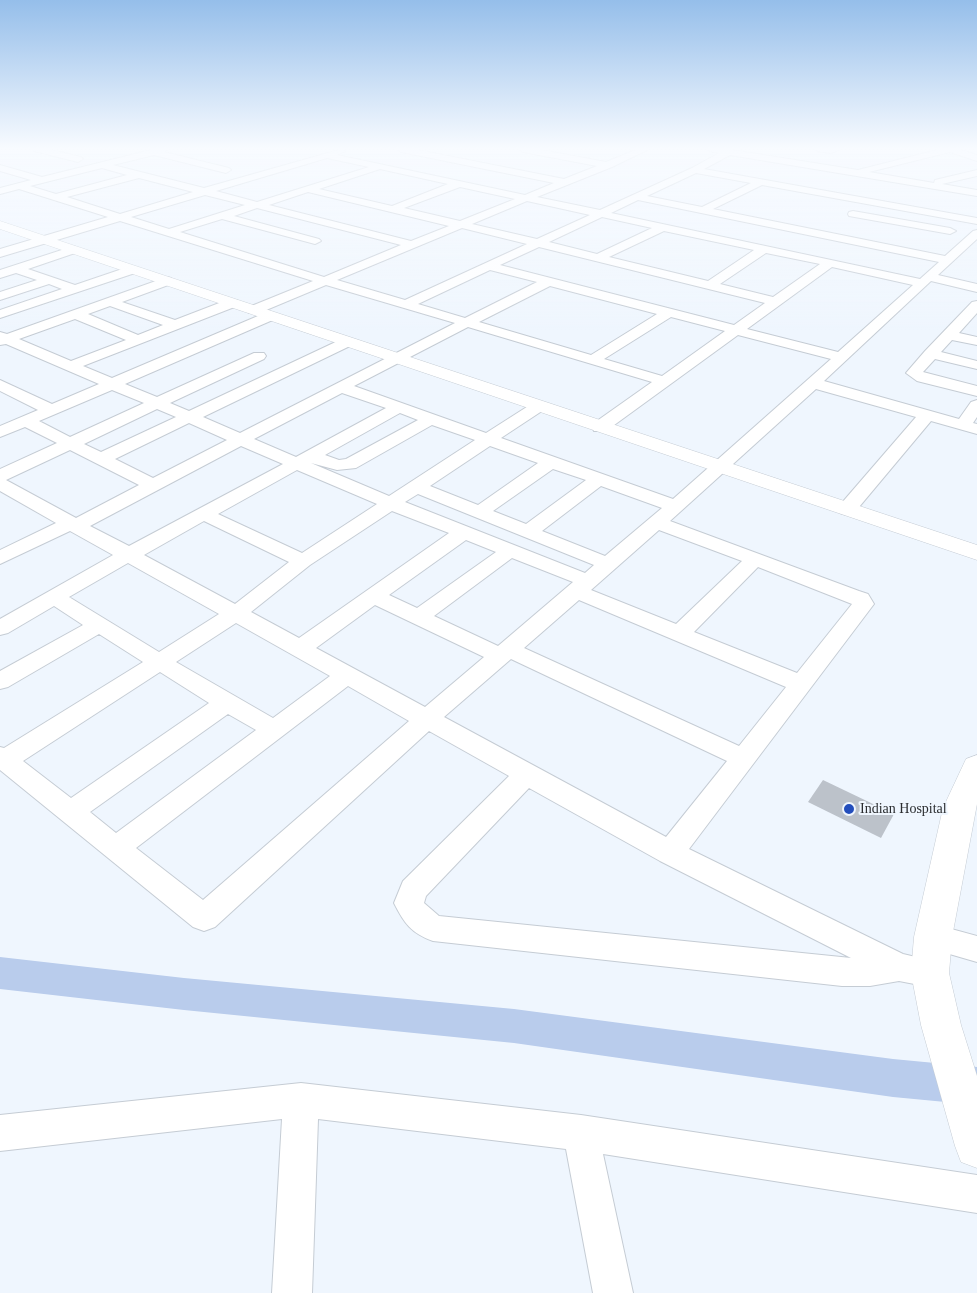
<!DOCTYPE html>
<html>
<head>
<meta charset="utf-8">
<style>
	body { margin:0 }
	canvas { display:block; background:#eff6fe }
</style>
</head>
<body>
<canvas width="977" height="1293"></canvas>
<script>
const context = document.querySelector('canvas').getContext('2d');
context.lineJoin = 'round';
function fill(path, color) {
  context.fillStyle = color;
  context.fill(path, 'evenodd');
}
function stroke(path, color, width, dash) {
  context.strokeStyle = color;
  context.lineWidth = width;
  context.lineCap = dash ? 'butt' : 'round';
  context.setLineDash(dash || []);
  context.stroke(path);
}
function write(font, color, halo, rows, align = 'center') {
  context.font = font + ' "Times New Roman",serif';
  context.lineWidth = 4;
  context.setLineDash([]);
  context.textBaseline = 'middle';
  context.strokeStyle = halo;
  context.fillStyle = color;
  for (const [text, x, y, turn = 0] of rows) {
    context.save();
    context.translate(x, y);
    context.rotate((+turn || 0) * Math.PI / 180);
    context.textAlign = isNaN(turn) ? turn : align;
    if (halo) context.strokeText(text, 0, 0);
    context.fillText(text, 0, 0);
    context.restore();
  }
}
fill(new Path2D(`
	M0,957l184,21 330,31 379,50 84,8v38l-84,-8 -379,-54 -330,-33 -184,-21z`), '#b9ccec');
fill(new Path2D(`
	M823,780l71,34 -13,24 -73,-36z`), '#bcc2ca');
const minor = new Path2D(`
	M33,149h14l34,8 2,2 -5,3 -44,-11z
	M155,149h14l-5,3 65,16 2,2 -5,3 -72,-18 -41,10 91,23 138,-39 3,2 -8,4 188,40 29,-12 -153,-31 -4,-3h16l151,30 33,-13 -74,-14 -4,-3h17l70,13 32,-13h11l-37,18 -75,30 63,13 92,-42 27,-15 -10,-2 -1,-2h18l132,21 83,-21h17l19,6v6l-27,-9 -81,20 65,11 1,-3 42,-10v6l-35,8 35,6v6l-247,-41 -26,14 273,49v6l-215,-39 -49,24 232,47 28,-25 4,-1v9l-39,36 39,9v8l-46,-11 -107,100 135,38 12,-17 6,-2v17l-4,6 4,1v10l-46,-13 -77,92 -7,2 -7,-2 -2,-4 2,-4 76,-88 -100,-28 -146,132 189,70 9,3 6,10 -185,245 214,105 38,9 5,10 -5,10 -11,4 -31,-6 -29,5h-28l-409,-45c-22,-8 -29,-18 -39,-38l9,-22 106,-105 -80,-45 -214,196 -11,4 -11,-4 -193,-157v-23l4,1 139,-86 -44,-28 -91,53 -8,2v-18l83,-46 -29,-19 -46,27 -8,2v-16l113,-64 -43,-24 -70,33v-14l56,-27 -56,-32v-22l57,-26 -32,-16 -25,10v-11l38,-16 -38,-19v-11l52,24 47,-20 -93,-40 -6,1v-13l7,2 160,-57 4,1 2,3 -2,3 -49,18 53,18 52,-20h10l2,3 -2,3 -154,60 29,12 153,-65h10l2,3 -2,3 -150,65 32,13 97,-44h10l2,3 -2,3 -94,44 19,8 153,-72h10l2,3 -2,3 -149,72 37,16 215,-110 -129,-38 -67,28h-10l-2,-3 2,-3 64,-26 -193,-60 -120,36v-8l108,-32 -89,-28 -19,5v-6l31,-8 -31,-9v-6l42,12zM327,158l42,9 -112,35 -41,-11zM102,168l25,7 -71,19 -26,-8zM380,169l68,15 -56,22 -73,-17zM696,173l55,10 -49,24 -55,-11zM139,178l54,14 -73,22 -53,-17zM460,187l55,12 -55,22 -56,-13zM308,192l141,34 -38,15 -142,-36zM205,195l40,10 -76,24 -38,-12zM638,200l301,62 -19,17 -309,-66zM527,201l63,14 -53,24 -65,-15zM257,208l144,37 -77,32 -144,-45 42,-13 93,25 6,-3 -2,-2 -85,-23zM602,217l50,11 -55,26 -48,-12zM462,228l65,16 -122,56 -68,-20zM664,231l90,19 -46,31 -99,-24zM539,247l226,56 -31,22 -234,-60zM766,253l54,11 -47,33 -53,-13zM832,267l81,18 -75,67 -91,-23zM490,270l47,12 -72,36 -47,-14zM550,286l107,28 -66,41 -112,-33zM110,306l53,19 -25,10 -50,-21zM671,317l54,14 -63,45 -58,-17zM75,319l51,21 -55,21 -52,-22zM468,327l184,55 -58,41 -2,4 2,4h12l132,-96 93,24 -158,140 -172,-61 44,-29 2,-3 -2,-3h-12l-47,30 -132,-47zM112,390l32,13 -74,34 -31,-16zM342,393l44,15 -90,49 -42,-18zM157,409l19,8 -75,35 -17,-8zM400,413l18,7 -72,39 -7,1 -14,-5zM189,423l38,17 -74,38 -38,-19zM432,425l43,15 -86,56 -78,-33 26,7 19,-2zM241,446l42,18 -154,82 -39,-20zM490,446l48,17 -60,42 -48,-19zM70,450l69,35 -63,33 -70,-38zM553,469l33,11 -60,44 -33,-13zM297,470l80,34 -75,49 -84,-39zM601,486l61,22 -57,48 -63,-25zM418,494l176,71 -9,8 -180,-71zM392,511l57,22 -150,105 -48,-26 59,-47zM204,521l85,41 -54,42 -91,-49zM659,530l83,31 -66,63 -85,-34zM466,540l30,12 -79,56 -28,-13zM512,558l61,24 -75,64 -64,-30zM128,563l91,51 -60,38 -90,-55zM758,567l94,37 -55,69 -103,-41zM579,600l207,87 -47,59 -215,-98zM375,605l109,52 -59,50 -109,-59zM236,623l94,53 -57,42 -97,-56zM511,659l216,102 -61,76 -222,-120zM160,672l49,31 -138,95 -48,-37zM348,686l61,35 -206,179 -67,-52zM228,714l28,16 -140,103 -26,-21zM529,788l131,73 191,97 -412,-42 -15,-13 2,-7z
	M816,149h25l-10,4 -14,-2z
	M853,211l97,17 6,3 -6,3 -101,-18 -1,-2 1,-2z
	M74,246l6,4 -2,2 -50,17 47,16 56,-19 6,4 -2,3 -135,45v-8l62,-21 -13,-5 -49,16v-8l37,-12 -21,-7 -16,5v-8z
	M977,301v12l-18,20 18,4v8l-25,-5 -11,12 36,9v8l-42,-10 -12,13 54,14v10l-60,-15 -11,-8 19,-22 47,-49z
	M933,924l44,12v26l-55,-16 -4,-9 4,-9z
	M301,1083l280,32 396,60v38l-374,-59 30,139h-40l-27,-144 -248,-30 -6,174h-40l10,-174 -282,32v-36z`);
const tertiary = new Path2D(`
	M0,221l977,324v15l-977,-331z
	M977,755v49l-25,133 -3,36 12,52 16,51v92l-16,-6 -6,-16 -34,-121 -10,-52 3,-36 29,-129 23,-49z`);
stroke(minor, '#c5ccd4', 2);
stroke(tertiary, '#c5ccd4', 1);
fill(minor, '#fff');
fill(tertiary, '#fff');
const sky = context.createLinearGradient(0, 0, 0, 330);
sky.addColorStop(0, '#95beea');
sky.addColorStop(0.45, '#f8fbff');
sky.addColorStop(1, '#f8fbff00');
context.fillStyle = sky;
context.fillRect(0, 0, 977, 330);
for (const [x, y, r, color] of [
	[849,809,6,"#234ebc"]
]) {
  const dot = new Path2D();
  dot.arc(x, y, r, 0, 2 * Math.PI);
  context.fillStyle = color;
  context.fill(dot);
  stroke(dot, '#eff6fe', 2);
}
write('14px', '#2a2c2f', '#eff6fe', [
	["Indian Hospital",860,809]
], 'left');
</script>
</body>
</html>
